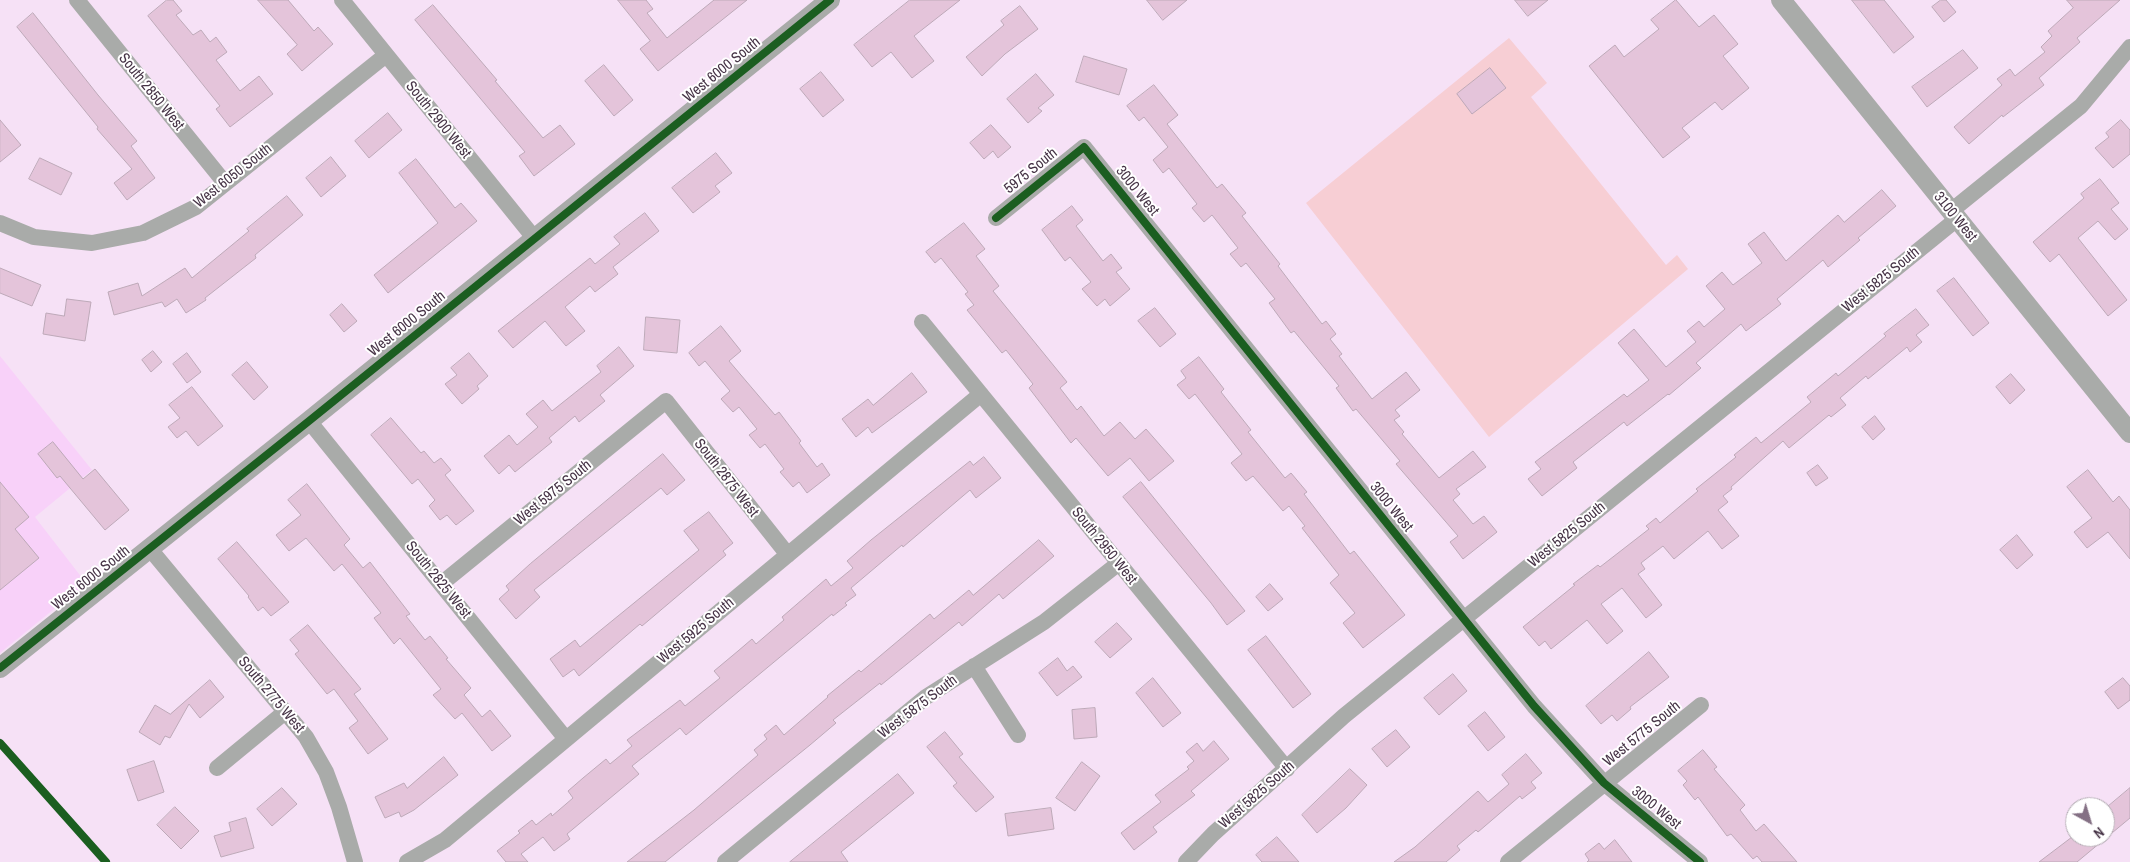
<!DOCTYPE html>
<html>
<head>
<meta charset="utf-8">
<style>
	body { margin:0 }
	#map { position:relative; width:2130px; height:862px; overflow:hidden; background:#f6e1f6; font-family:"Archivo Narrow",sans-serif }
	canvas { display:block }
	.north { position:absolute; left:2065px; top:797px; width:50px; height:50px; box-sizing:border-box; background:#fff; border:1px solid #b5adb5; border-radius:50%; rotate:141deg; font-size:14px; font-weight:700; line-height:20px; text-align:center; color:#463346 }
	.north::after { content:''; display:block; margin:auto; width:18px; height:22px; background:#847084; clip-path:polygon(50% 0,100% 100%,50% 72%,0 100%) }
</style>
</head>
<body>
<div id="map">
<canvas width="2130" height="862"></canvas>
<div class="north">N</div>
</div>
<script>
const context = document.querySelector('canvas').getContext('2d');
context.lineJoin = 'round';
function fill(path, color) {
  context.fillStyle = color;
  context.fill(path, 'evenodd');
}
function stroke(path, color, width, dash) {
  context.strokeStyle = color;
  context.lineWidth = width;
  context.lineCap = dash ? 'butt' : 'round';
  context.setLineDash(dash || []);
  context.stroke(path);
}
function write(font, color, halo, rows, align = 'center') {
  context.font = font + ' "Archivo Narrow",sans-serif';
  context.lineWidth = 4;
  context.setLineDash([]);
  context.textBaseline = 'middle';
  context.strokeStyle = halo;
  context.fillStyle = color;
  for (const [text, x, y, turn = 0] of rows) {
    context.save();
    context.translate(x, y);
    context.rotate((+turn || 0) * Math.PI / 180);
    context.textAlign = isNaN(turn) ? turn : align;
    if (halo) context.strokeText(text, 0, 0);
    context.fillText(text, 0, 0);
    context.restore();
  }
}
fill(new Path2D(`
	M0,356l92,114 -57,47 51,66 -86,70z`), '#f8d1f9');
fill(new Path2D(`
	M1509,38l38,45 -16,14 135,168 11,-10 11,14 -199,168 -183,-234z`), '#f7ced4');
const building = new Path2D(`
	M167,0h6l9,11 -6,4 17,20 8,-5 9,12 6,-5 11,15 -11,8 24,31 19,-15 14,18 -43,33 -14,-18 4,-3 -72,-90z
	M258,0h30l26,31 4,-4 15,17 -31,27 -15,-17 10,-9z
	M618,0h28l7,9 -6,4 20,25 47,-38h33l-89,71 -18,-22 10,-8z
	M910,0h50l-46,36 20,25 -22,17 -21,-26 -19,15 -18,-22z
	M1147,0h40l-24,20z
	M1515,0h33l-20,16z
	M1676,0l23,27 15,-12 24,29 -15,12 26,32 -27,22 -7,-8 -33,26 8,9 -27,21 -74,-92 26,-21 9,12 35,-28 -8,-9z
	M1852,0h32l30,37 -20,16z
	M1941,0h5l10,12 -12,10 -12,-15z
	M2067,0h53l-43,38 3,4 -41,36 5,7 -41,32 -1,-2 -33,29 -15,-17 48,-42 -5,-6 13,-10 5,7 30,-24 -4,-5 11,-11 -4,-5 25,-23z
	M433,5l64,75 -2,1 48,57 17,-13 15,19 -41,32 -15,-20 6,-4 -110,-132z
	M1020,6l18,23 -33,25 -23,22 -16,-19 38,-32 -3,-4z
	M33,13l65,82 39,46 -6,5 24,32 -28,22 -13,-17 18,-14 -35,-40 1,-2 -81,-100z
	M1963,50l15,18 -51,39 -15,-20z
	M1084,56l43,13 -8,26 -43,-13z
	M604,65l29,35 -19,16 -29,-35z
	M1490,68l16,20 -34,26 -15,-20z
	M821,72l23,28 -21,17 -23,-28z
	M1036,74l18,21 -16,13 4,3 -14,12 -21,-24z
	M1154,85l24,30 -11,9 50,64 5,-4 24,29 -4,3 38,48 -2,2 44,58 4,-3 10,13 -6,5 12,15 -3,2 33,43 34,-27 14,18 -25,20 5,6 -6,4 10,12 -2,2 37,44 34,-27 13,16 -30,22 4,5 -7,6 20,24 11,-8 13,16 -34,27 -13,-17 8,-6 -62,-72 4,-3 -44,-52 -3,2 -17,-23 3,-2 -45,-55 -3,2 -22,-30 6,-4 -29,-36 -5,4 -11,-13 8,-6 -26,-33 -8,7 -12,-14 5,-4 -28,-36 -6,5 -10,-13 15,-13 -24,-30 -5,4 -12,-15z
	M388,113l14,17 -33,28 -14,-17z
	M0,120l21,25 -21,17z
	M2121,120l9,10v24l-17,14 -18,-20 14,-11 -3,-4z
	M991,125l20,22 -13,11 -5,-7 -9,8 -14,-16z
	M716,153l16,20 -17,13 5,6 -27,21 -21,-25z
	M331,157l15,19 -25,21 -15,-19z
	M40,158l32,15 -11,22 -32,-16z
	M416,159l39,49 6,-5 16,18 -89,72 -14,-18 64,-52 -39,-50z
	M2100,179l19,24 -8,6 17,20 -13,11 -17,-19 -20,17 49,62 -19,16 -49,-62 -9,8 -17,-20 51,-44 -3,-4z
	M1882,190l14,16 -38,32 2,2 -32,27 -5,-7 -46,39 4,5 -35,27 -5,-7 -45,39 5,5 -32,27 -1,-1 -41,32 -3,-4 -51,40 4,6 -35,28 -14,-17 13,-10 -6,-7 89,-68 3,3 22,-17 -31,-37 16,-14 32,38 30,-25 -9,-11 12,-10 5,6 21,-18 -19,-23 16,-14 11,13 29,-22 -14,-19 16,-12 22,29 52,-46 6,7z
	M287,196l16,19 -48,40 1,3 -51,40 1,2 -20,13 -9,-14 -12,8 -3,-5 -48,13 -6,-23 30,-9 4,13 43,-28 7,10 57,-47 -2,-2z
	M1072,206l11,14 -7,6 27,35 8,-7 11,14 -6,4 14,17 -20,17 -5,-7 -8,7 -15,-17 9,-7 -21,-25 -5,4 -23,-31z
	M645,213l14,18 -46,36 5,7 -23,18 -5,-6 -25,21 20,24 -19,15 -21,-25 -32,27 -15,-17 92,-73 5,6 25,-20 -6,-7z
	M964,223l21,26 -9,7 23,30 -6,5 74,91 -7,6 17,22 4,-4 23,30 16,-14 15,17 11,-10 28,32 -25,20 -19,-23 -22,18 -32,-38 -5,5 -42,-55 4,-4 -27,-34 -4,3 -35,-43 7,-5 -9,-11 3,-2 -27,-34 -6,5 -9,-11z
	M0,268l41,17 -9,21 -32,-13z
	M1954,278l35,45 -16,13 -36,-45z
	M67,299l24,3 -6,39 -42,-7 3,-21 18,3z
	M342,304l15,17 -13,11 -14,-17z
	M1155,308l21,26 -16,13 -22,-26z
	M1916,309l13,16 -13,10 6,7 -12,10 -3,-5 -39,32 -2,-3 -26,22 6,7 -15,12 -2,-2 -40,33 -6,-7 -52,46 1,2 -9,7 5,6 -10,8 21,26 -17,13 -14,-18 -34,28 -11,-13 -22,17 4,6 -7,5 24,31 -16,13 -24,-30 -21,16 22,27 -16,13 -20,-24 -36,29 -6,-8 -6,5 -16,-19 52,-42 -2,-1 25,-19 2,2 49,-38 -3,-3 10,-8 4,5 38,-32 -2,-2 40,-32 -2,-2 22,-18 5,6 50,-41 -4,-5 29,-24 2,3 48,-40 -2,-2z
	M646,317l34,3 -3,33 -33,-3z
	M721,326l20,25 -12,10 46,54 4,-3 22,29 -2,2 18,24 5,-4 8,12 -23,18 -8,-11 -6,5 -13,-15 4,-3 -19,-25 -5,4 -11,-13 8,-6 -18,-22 -6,5 -12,-13 9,-8 -25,-30 -6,5 -10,-13z
	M619,347l15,19 -34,29 5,6 -26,21 -4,-6 -26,22 3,4 -37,30 -6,-7 -10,9 -15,-18 25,-21 8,10 21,-18 -12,-13 17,-14 9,11 49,-39 -4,-6z
	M153,351l9,11 -11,10 -9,-12z
	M187,353l14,19 -14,11 -14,-19z
	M469,353l19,23 -11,10 2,3 -17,15 -17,-20 12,-9 -6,-7z
	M1199,357l25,32 -3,3 30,38 -3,2 37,46 6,-5 16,19 -3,2 46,60 4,-3 51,64 -42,33 -20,-25 12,-10 -25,-30 9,-8 -37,-47 3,-2 -16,-20 -6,5 -30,-35 -7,5 -15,-18 11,-9 -47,-60 -6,5 -12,-14 9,-7 -5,-7z
	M247,362l21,25 -14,13 -22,-25z
	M912,373l15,19 -55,41 -4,-6 -12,10 -14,-18 26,-20 5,6z
	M2011,374l14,16 -15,14 -14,-17z
	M192,387l31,39 -25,20 -12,-15 -9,7 -9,-11 12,-9 -11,-13z
	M1875,416l10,13 -12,11 -11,-13z
	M391,418l30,35 3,-2 10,12 7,-5 10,12 -6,5 29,36 -18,14 -9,-10 -7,5 -11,-14 6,-6 -17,-21 -6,5 -41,-49z
	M53,442l30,37 12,-10 34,41 -24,20 -45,-54 -3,2 -19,-24z
	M663,454l22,26 -18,15 -6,-7 -127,102 6,7 -24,22 -17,-20 10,-9 -3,-4 24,-22z
	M984,457l17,21 -25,20 -6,-8 -67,57 -1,-2 -51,43 5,7 -11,8 2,2 -14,11 -1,-2 -146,121 -6,-7 -48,38 7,8 -72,60 3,5 -16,12 -11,-14 -22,17 7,8h-22l-9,-11 23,-18 -2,-2 14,-11 4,5 15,-12 1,3 21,-18 -5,-7 15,-13 23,-19 4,5 22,-18 -5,-6 53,-40 5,6 35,-28 -6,-7 24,-20 14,-12 4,5 28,-24 -2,-3 44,-38 5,7 22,-18 -6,-7 24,-21 99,-79 3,4z
	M1818,465l10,13 -12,8 -9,-13z
	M2088,470l25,32 6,-6 11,14v49l-22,-27 -21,16 -13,-16 18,-14 -25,-31z
	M0,482l29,35 -14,12 24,29 -39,32z
	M1141,482l104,129 -18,14 -16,-22 -88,-106z
	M307,484l43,55 -6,6 19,23 7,-6 40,52 -4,2 19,24 5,-4 18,22 -2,1 25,29 -7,7 18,22 8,-7 21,26 -19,15 -30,-38 -7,6 -22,-24 8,-6 -41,-51 -6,6 -20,-26 7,-5 -39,-49 -8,7 -28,-33 -17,13 -13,-16 25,-20 -13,-15z
	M709,512l24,31 -10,8 3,4 -84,71 -2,-2 -61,52 -5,-7 -11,8 -13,-18 25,-19 5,7 119,-97 -15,-19z
	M2017,535l16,20 -16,14 -17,-19z
	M1039,540l15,16 -51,43 -4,-5 -37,32 -3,-4 -78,63 -1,-2 -47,37 3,3 -26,22 -145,117h-38l67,-52 64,-55 -4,-5 13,-11 -3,-4 12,-10 8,10 44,-38 -1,-1 32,-26 2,2 69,-58 4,5 35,-29 4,5z
	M237,542l52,60 -18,14 -8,-9 -5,4 -10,-14 1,-1 -31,-37z
	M1270,584l13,15 -15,12 -12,-14z
	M1117,623l15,16 -22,19 -15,-16z
	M308,625l53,64 -7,5 34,45 -20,15 -19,-26 9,-7 -24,-32 -7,5 -32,-40 4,-3 -9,-11z
	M1266,636l45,58 -18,14 -45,-58z
	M1649,652l20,25 -39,30 1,2 -14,12 -5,-6 -11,9 -15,-18z
	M1058,658l9,13 6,-5 9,11 -25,19 -18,-23z
	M1453,674l14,17 -28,24 -15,-17z
	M1153,678l28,35 -18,14 -27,-34z
	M2123,678l7,8v14l-12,9 -13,-17z
	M210,680l14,17 -24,21 -11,-14 -19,34 -5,-2 -5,9 -21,-13 16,-27 15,9z
	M1095,708l2,29 -23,2 -2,-29z
	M1485,712l20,25 -17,14 -20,-25z
	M1396,730l14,17 -23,20 -15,-18z
	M945,732l18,22 -4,3 35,40 -18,15 -23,-26 4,-3 -30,-36z
	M1214,741l15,18 -38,32 4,4 -42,32 4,5 -23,18 -13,-17 40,-31 -6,-7 34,-26 -2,-2 7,-6 -8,-9 11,-9 6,8z
	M1703,750l14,17 -3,2 31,36 -5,5 16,21 8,-7 33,38h-35l-5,-6 -4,3 -22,-25 -4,2 -29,-39 -3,3 -12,-15 4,-4 -9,-10z
	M1526,754l16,19 -11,9 5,6 -14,11 -2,-3 -42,36 -2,-2 -19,16 3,4 -14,12h-52l21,-15 63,-56 10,11 21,-18 -7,-9z
	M444,757l14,18 -44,35 -13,7 -2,-5 -14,6 -10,-21 29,-14 3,5z
	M154,761l10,31 -26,9 -11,-31z
	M1082,762l18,14 -25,35 -19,-13z
	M1350,769l17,16 -21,23 -29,25 -15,-18z
	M898,774l16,19 -73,59 7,10h-58z
	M282,788l15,16 -25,22 -15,-17z
	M2130,788v30l-53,44h-38l33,-25h33v-28z
	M175,807l24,24 -18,18 -24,-24z
	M1051,808l3,21 -46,7 -3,-22z
	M246,818l8,30 -33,9 -7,-21 17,-5 -2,-8z
	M1277,837l22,25h-37l-6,-7z
	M1615,840l17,22h-45l2,-2 -4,-6 14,-11 5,6z`);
fill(building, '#e4c4da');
stroke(building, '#bda9b8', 1);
stroke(new Path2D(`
	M77,0l148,183
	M342,0l193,239
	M1951,211l130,-105 49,-59
	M996,218l88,-71 450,559 70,77 96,79
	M0,223l34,14 58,6 51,-10 53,-26 190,-152
	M922,322l365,447
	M309,421l257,318
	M150,549l156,188 20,35 13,35 16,55
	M441,584l225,-183 122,154
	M974,666l44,69
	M217,768l68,-56
	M407,862l38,-22 536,-446
	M725,862l201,-165 118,-75 75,-59
	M1186,862l27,-28 131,-118 613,-497
	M1508,862l193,-157`), '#a9aba9', 16);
stroke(new Path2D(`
	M1781,0l349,433
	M0,668l309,-247 521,-421`), '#a9aba9', 20);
stroke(new Path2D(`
	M996,218l88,-71 450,559 70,77 96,79
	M0,668l309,-247 521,-421
	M0,743l106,119`), '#1b5e20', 8);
write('15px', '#463346', '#fff', [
	["West 6000 South",722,70,-39],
	["South 2850 West",151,92,51],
	["South 2900 West",438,120,51],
	["5975 South",1031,171,-39],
	["West 6050 South",233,176,-38],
	["3000 West",1137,191,51],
	["3100 West",1955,217,51],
	["West 5825 South",1881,280,-39],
	["West 6000 South",407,324,-39],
	["South 2875 West",726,478,52],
	["West 5975 South",553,493,-39],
	["3000 West",1391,507,51],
	["West 5825 South",1567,535,-39],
	["South 2950 West",1104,546,51],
	["West 6000 South",91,578,-38],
	["South 2825 West",438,580,51],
	["West 5925 South",696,631,-40],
	["South 2775 West",271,695,50],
	["West 5875 South",918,707,-37],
	["West 5775 South",1642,734,-39],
	["West 5825 South",1257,795,-41],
	["3000 West",1656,808,39]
]);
</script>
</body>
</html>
